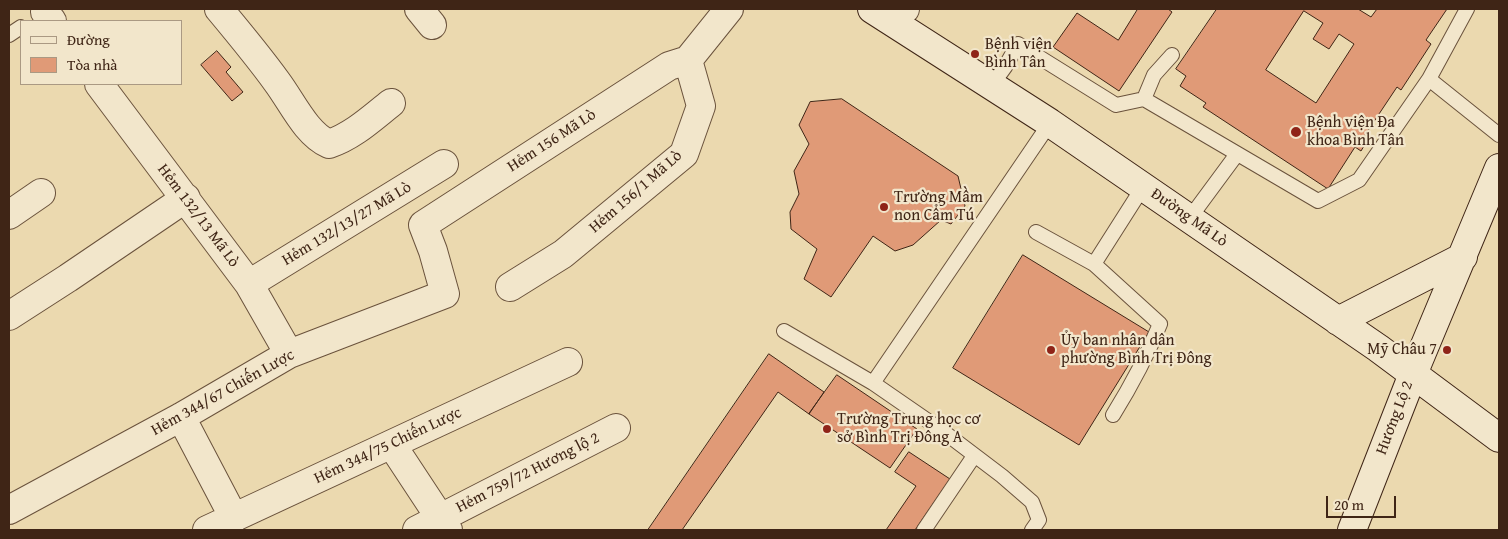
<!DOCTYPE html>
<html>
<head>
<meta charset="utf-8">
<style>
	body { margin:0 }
	#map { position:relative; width:1508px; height:539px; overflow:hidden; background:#ebd9af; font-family:"Gentium Book Plus",serif }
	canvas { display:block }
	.frame { position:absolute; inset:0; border:10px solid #3f2516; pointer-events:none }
	.legend { position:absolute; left:20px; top:20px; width:162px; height:65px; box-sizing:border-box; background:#f2e6cb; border:1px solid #aa9983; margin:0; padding:6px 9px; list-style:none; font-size:15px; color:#3f2516 }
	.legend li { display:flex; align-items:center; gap:10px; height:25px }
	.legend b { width:25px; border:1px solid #aa9983 }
	.scale { position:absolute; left:1326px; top:496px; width:70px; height:22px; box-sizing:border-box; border:2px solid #3f2516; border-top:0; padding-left:6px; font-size:15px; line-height:18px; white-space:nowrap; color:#3f2516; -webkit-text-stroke:4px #f2e6cb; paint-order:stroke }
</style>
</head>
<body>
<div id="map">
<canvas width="1508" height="539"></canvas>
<div class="frame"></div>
<ul class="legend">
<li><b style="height:6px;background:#f2e6cb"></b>Đường</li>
<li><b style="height:14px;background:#e09a77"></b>Tòa nhà</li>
</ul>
<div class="scale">20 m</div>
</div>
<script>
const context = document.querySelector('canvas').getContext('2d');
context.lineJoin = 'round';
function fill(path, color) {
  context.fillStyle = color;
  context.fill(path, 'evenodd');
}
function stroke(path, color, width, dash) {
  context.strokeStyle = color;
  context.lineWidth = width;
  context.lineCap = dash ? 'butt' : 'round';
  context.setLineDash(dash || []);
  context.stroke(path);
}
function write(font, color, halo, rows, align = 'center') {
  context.font = font + ' "Gentium Book Plus",serif';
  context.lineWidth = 4.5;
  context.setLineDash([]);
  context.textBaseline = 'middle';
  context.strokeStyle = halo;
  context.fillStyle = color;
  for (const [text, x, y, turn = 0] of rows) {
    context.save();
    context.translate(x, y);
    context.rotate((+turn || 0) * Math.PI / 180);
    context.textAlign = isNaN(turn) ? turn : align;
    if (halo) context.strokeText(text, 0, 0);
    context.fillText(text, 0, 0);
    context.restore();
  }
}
const building = new Path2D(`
	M1138,9h30l4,3 -53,79 -66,-44 24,-34 41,27z
	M1217,9h141l13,8 6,-8h70l-21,31 5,4 -30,46 -4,-3 -34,51 4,3 -6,10 -6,-4 -27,42 -125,-82 3,-4 -26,-17 6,-10 -10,-7zM1304,11l19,12 -10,16 16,10 10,-15 15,10 -38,59 -50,-33z
	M217,51l14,16 -5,5 17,20 -11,9 -31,-36z
	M842,99l116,77 7,30 -14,18 -10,-4 -28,25 -18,6 -22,-15 -42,61 -27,-18 13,-30 -26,-20 -1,-17 9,-18 -5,-23 15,-27 -10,-19 11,-23z
	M1023,255l126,77 -70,113 -126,-77z
	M769,354l55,38 -15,22 -31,-22 -96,138h-34z
	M837,375l80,54 -27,39 -81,-54z
	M909,452l41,27 -35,51h-29l30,-44 -21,-14z`);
fill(building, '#e09a77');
stroke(building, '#3f2516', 1);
const service = new Path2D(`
	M9,35l12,-8
	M1429,79l38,-70
	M992,85l13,-18 13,-23 98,61 28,-6 174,102 41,-21 70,-101 70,56
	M1144,99l10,-24 18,-20
	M1189,219l48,-65
	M1036,232l58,32 66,60c-13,32 -29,62 -47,91
	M1094,264l49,-77
	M784,331l89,52 71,49 58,44 30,26 7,18 -7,10
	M873,383l177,-260
	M924,530l50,-74`);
const minor = new Path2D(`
	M219,9c20,24 40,48 58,73 15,20 29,52 52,62 24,-8 43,-26 62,-41
	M419,9l13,16
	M45,12l7,9
	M887,18l18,-9
	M99,84l150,200 40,70
	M9,215l32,-22
	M249,284l195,-120
	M510,287l53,-33 121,-100 17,-48 -13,-46
	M9,316l59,-38 118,-80
	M181,417l53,101
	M392,445l56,85
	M9,510l172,-93 108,-63 156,-60 -12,-43 -10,-26 246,-159 19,-6 41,-51
	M207,530l361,-168
	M417,530l199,-102`);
const secondary = new Path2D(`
	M872,9l178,114 328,225 121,90
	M1338,321l125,-64
	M1352,530l61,-156 86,-206`);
stroke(service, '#6a523c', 16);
stroke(minor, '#6a523c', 30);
stroke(secondary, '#3f2516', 30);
stroke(service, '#f2e6cb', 14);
stroke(minor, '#f2e6cb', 28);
stroke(secondary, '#f2e6cb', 28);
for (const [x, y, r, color] of [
	[975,54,5,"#8f2418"],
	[1296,132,6,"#8f2418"],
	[884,207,5,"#8f2418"],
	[1051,350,5,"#8f2418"],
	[1447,350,5,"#8f2418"],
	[827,429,5,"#8f2418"]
]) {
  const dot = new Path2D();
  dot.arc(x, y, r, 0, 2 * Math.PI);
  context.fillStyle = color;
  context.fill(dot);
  stroke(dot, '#f2e6cb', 2);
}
write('16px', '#3f2516', '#f2e6cb', [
	["Bệnh viện",985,45],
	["Bình Tân",985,63],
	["Bệnh viện Đa",1307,123],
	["khoa Bình Tân",1307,141],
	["Trường Mầm",894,198],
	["non Cẩm Tú",894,216],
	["Ủy ban nhân dân",1061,341],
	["phường Bình Trị Đông",1061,359],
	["Mỹ Châu 7",1437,350,"right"],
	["Trường Trung học cơ",837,420],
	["sở Bình Trị Đông A",837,438]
], 'left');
write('16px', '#3f2516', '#f2e6cb', [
	["Hẻm 156 Mã Lò",552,141,-33],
	["Hẻm 156/1 Mã Lò",636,192,-41],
	["Hẻm 132/13 Mã Lò",198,216,53],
	["Đường Mã Lò",1189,218,35],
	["Hẻm 132/13/27 Mã Lò",347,224,-31],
	["Hẻm 344/67 Chiến Lược",223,393,-29],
	["Hương Lộ 2",1395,418,-69],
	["Hẻm 344/75 Chiến Lược",388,446,-25],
	["Hẻm 759/72 Hương lộ 2",528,473,-27]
]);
</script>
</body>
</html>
